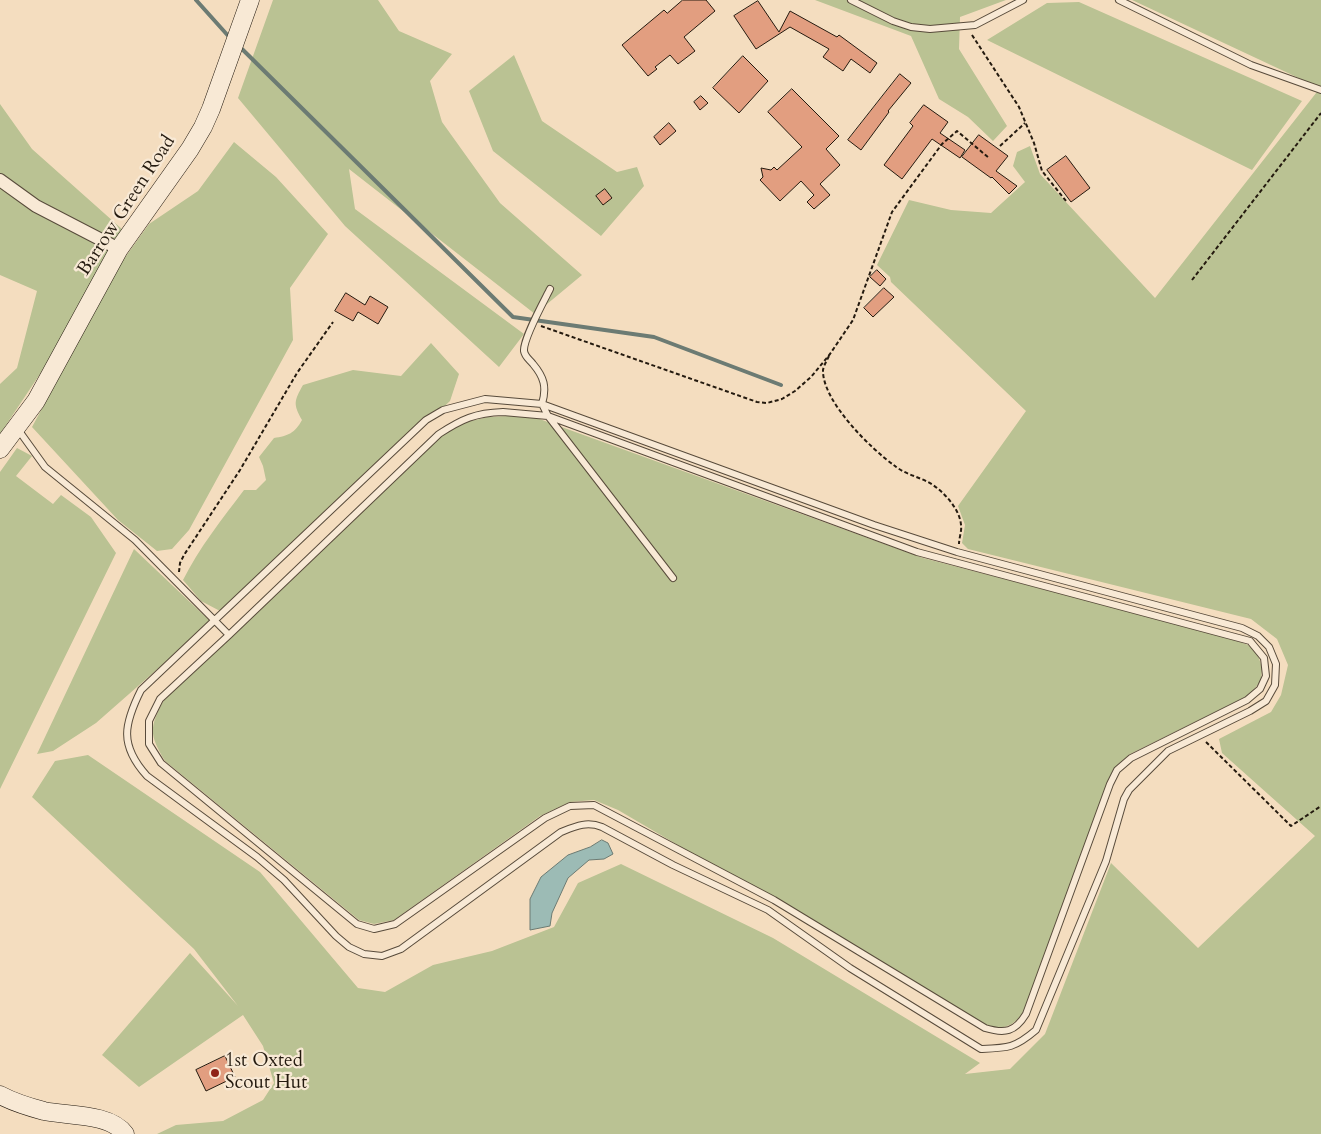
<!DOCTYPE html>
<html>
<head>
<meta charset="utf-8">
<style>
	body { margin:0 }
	canvas { display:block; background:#f4ddbf }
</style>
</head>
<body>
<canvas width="1321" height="1134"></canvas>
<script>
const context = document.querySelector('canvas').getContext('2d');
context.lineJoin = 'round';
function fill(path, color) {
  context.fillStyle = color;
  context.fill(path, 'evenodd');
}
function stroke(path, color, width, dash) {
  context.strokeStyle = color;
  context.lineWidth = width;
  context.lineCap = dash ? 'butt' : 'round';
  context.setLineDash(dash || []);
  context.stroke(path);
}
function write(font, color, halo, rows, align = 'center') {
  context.font = font + ' Cardo,serif';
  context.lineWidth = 4.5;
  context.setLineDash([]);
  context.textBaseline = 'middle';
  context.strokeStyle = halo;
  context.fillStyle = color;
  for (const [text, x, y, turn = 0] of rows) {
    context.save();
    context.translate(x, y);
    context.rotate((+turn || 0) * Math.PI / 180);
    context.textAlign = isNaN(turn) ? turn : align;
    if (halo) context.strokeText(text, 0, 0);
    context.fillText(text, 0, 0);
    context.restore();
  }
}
fill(new Path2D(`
	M273,0h105l21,31 53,23 -22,27 12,41 58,81 82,72 -47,39 -186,-145 6,40 169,125 -25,33 -154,-141 -107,-128z
	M815,0h191l-46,17 -1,32 48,77 -14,15 -25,-24 -29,-18 -28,-63z
	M1132,0h189v1134h-1164l19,-9 47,-4 40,-21 11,-17 -11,-37 -20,-31 -104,72 -37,-32 88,-102 48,53 -44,-57 -162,-152 23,-36 33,-6 172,117 98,116 27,4 48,-27 59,-14 62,-24 24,-44 43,-19 152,74 207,125 -15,11 45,-5 35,-35 66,-171 87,85 117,-112 -93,-83 -3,-14 52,-27 10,-17 7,-30 -11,-26 -26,-20 -283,-70 -6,-6 3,-18 -7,-19 68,-95 -135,-129 -1,-5 -13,-12 32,-65 42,10 40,3 34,-31 -12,-16 4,-14 13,-6 10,28 115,124 165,-210z
	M1079,2l223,99 -50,69 -265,-130 60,-37z
	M514,55l28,66 75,51 20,-5 7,19 -43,50 -108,-85 -24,-60z
	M0,104l32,45 91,81 -77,135 -46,69v-50l17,-16 20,-77 -37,-16z
	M234,142l42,35 52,57 -38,54 3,52 -104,190 -17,19 -15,2 -39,-31 -86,-93 89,-164 28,-39 49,-33z
	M431,343l28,31 -9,27 -161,152 -69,58 -19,-10 -18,-21c16,-32 39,-61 61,-90h12l10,-10 -3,-14 -4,-9 15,-19c14,-2 21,-5 28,-18 -9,-16 -8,-19 1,-35l50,-15 48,6z
	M510,416l24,1 389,141 301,78 24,9 10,10 4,13 -1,12 -11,15 -120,59 -16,14 -91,244c-9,14 -19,18 -36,14l-369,-216 -24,-10 -24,2 -30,14 -146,104 -20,4 -15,-4 -194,-159c-16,-27 -16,-33 -1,-61l277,-264 21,-13 26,-6z
	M17,448l15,8 -16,20 37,28 8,-9 30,22 25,36 -116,236v-317z
	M134,549l77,73 -115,101 -43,28 -16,3z`), '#bac293');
const water = new Path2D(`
	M602,840l6,3 5,11 -9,5 -15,1 -21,18 -16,35 -2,13 -20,4v-31l11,-22 27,-22 22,-8z`);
fill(water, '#9cbbb5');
stroke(water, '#6c7b73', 1);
stroke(new Path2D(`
	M196,0l35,39
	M240,47l273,270 141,20 127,48`), '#6c7b73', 4);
const building = new Path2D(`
	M683,0h23l9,11 -31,26 11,14 -17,13 -8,-9 -15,12 2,2 -9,7 -26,-31 42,-35 3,3z
	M758,1l21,31 11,-21 47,26 2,-2 38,28 -7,10 -19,-14 -8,12 -20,-14 6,-8 -39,-22 -34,22 -22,-33z
	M743,56l25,25 -29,32 -26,-25z
	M900,74l11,9 -23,28 1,1 -28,38 -13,-10z
	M792,89l47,47 -13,13 14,16 -20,19 10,11 -16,14 -7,-7 7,-7 -13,-14 -21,20 -20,-21 3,-3 -2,-9 10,2 3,-3 3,3 25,-23 -34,-35z
	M701,96l7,7 -8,7 -6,-8z
	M924,105l24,17 -8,11 25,17 -5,8 -28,-19 -30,40 -18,-14 29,-39 -3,-3z
	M669,123l7,8 -16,14 -6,-8z
	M979,135l29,21 -12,15 21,15 -8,8 -17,-17 -1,1 -29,-21z
	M1066,156l24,32 -19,14 -24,-32z
	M605,189l7,9 -9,7 -7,-9z
	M877,270l9,9 -6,7 -10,-9z
	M884,288l10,9 -21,20 -9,-9z
	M346,293l19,12 5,-9 18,11 -10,17 -20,-12 -5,9 -18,-10z
	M225,1056l10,21 -29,14 -10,-21z`);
fill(building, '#e29e80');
stroke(building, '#241a0f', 1);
const lane = new Path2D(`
	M851,0l42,21 18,6 19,2 45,-4 48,-25
	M1119,0l132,65 70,25
	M550,289c-6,12 -27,50 -26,62 1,6 5,8 9,13 11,13 14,23 9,40l6,12 125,162
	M485,399l57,5 332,121 83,27 285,76 16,8 11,11 7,17 -1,21 -9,16 -16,10 -82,40 -39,39 -5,9 -18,62 -70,169c-21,18 -28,18 -55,19l-131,-81 -82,-58 -95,-45 -71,-38c-15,-6 -26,-1 -41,5l-160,117 -19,7 -18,-2 -15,-7 -13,-11 -52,-56 -27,-23 -110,-81c-28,-31 -23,-52 -6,-86l285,-270 17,-10z
	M503,412l45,4 369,136 333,89 14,17 2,18 -6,13 -13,11 -116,58 -14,12 -7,14 -84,230c-11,18 -21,20 -41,14l-211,-128 -180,-95 -24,1 -25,12 -150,106 -21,5 -17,-5 -196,-161 -12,-19v-23l11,-22 69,-64 210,-201c23,-15 36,-21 64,-22z
	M17,428l28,39 90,73 94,95`);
const street = new Path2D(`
	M0,180l36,26 83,43`);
const secondary = new Path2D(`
	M0,449l36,-48 83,-152 71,-100 13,-22 8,-18 39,-109
	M0,1095c13,7 29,12 44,16 23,5 66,2 81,23`);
stroke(lane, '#584b3b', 8);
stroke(street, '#584b3b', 14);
stroke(secondary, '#241a0f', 19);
stroke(new Path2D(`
	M972,35l47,72 15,36 8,28 24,30
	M1000,146l25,-23
	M1192,280l129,-167
	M541,326l216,76 10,1 15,-4 13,-8 16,-14 19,-23 23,-34 39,-108 50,-68 15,-13 32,27
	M829,356c-2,4 -5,9 -6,14 -1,31 48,79 72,96 11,9 26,11 38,19 12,8 27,25 28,40 1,6 -2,13 -2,19
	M179,572l1,-9 4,-8 56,-85 57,-97 36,-51
	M1206,742l85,84 30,-20`), '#241a0f', 2, [4, 2.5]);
stroke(lane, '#f8e9d5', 6);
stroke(street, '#f8e9d5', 12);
stroke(secondary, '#f8e9d5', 18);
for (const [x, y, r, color] of [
	[215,1073,5,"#8f2418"]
]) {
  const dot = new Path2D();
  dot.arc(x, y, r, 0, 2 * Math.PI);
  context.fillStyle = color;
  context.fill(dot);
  stroke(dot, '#f8e9d5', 2);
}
write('19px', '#241a0f', '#f8e9d5', [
	["Barrow Green Road",127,206,-57]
]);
write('19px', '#241a0f', '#f8e9d5', [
	["1st Oxted",225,1062],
	["Scout Hut",225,1084]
], 'left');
</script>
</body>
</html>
